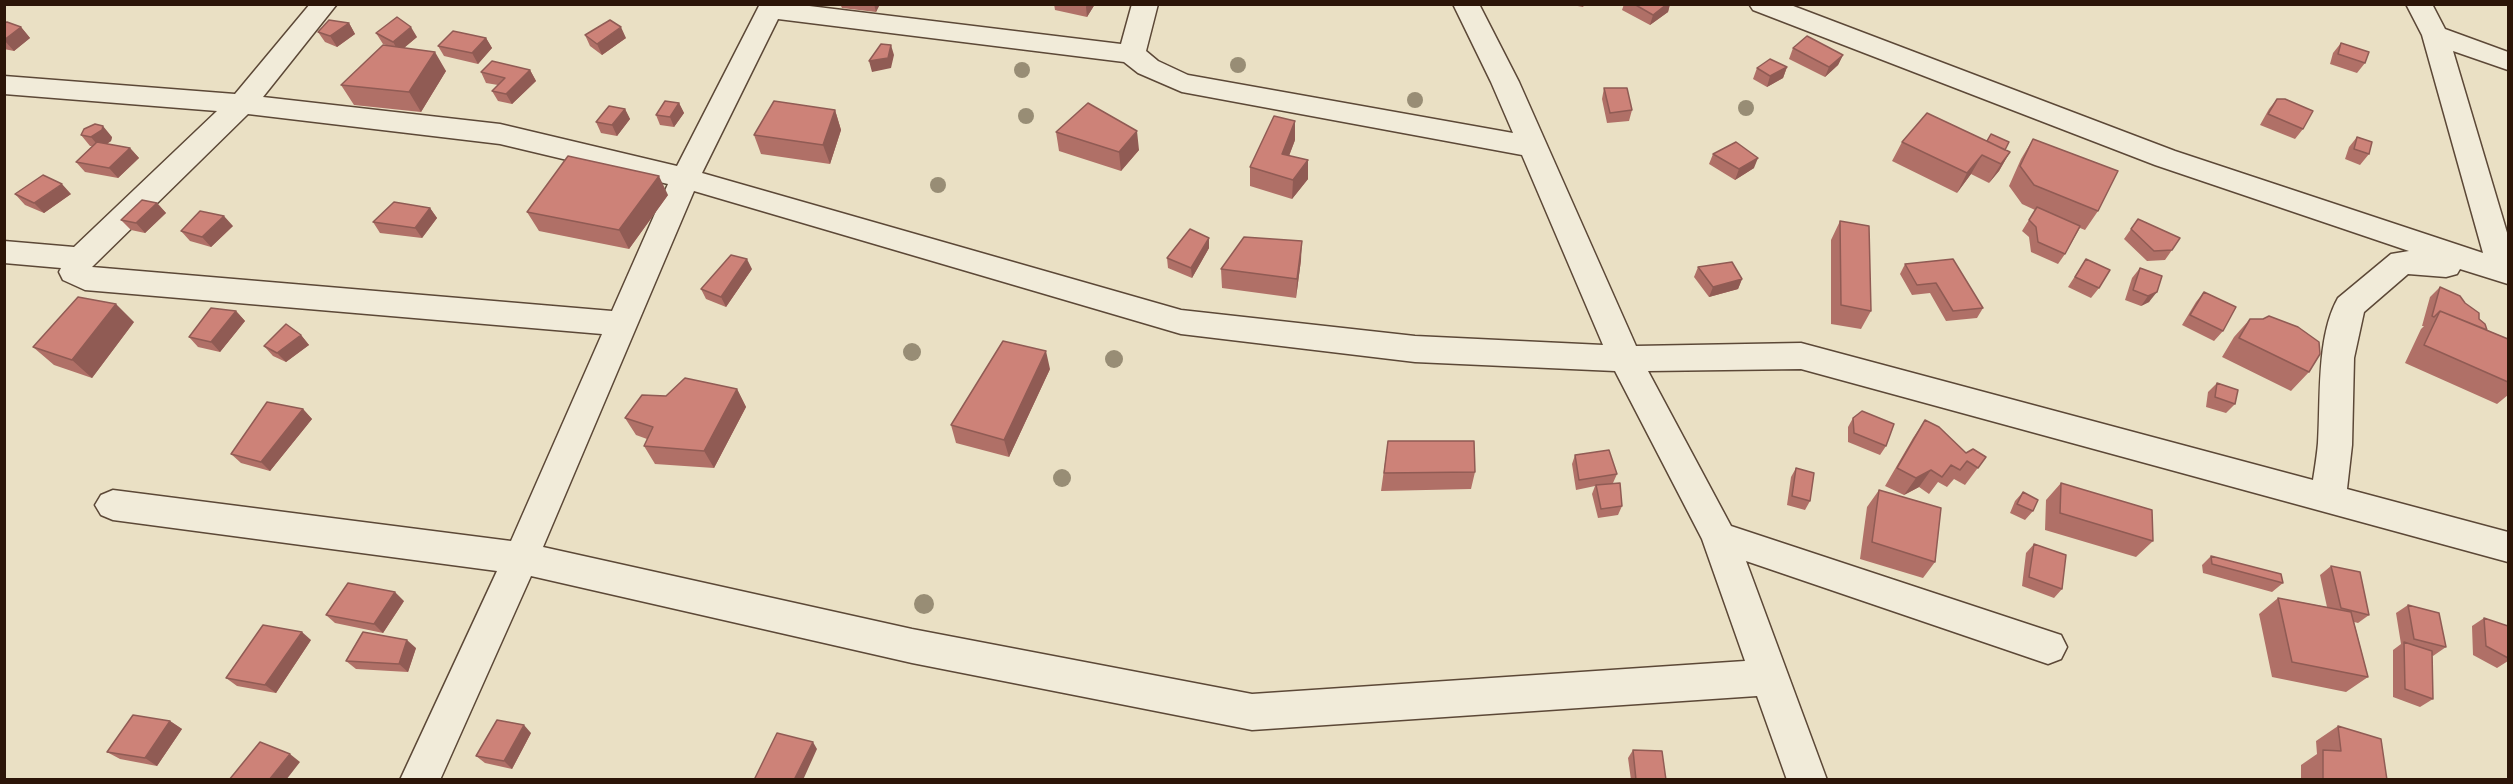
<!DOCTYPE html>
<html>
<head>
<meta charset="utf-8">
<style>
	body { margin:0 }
	#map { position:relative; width:2513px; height:784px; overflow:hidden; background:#eae0c4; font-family:"IM FELL French Canon",serif }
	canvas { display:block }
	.frame { position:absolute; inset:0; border:6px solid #2c1508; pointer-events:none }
</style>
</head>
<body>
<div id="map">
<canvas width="2513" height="784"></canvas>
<div class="frame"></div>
</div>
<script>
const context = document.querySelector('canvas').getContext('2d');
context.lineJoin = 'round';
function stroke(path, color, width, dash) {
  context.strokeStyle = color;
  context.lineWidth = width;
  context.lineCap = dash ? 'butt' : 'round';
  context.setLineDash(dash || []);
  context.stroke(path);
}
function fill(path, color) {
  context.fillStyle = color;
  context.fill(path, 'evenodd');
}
const minor = new Path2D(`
	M310,4h27l-74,93 237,27 177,42 83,-162h33l328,40 11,-40h26l-12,47 12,10 30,14 325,58 -22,-51 -38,-78h26l40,78 117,264 165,-3 512,137c2,-13 4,-25 5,-37 3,-44 -2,-106 20,-145l53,-44 18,-3 -254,-86 -402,-155 -4,-6h39l387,147 308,102 -61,-218 -16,-31h26l13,25 63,23v18l-55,-19 55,185v48l-48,-15 -3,5 -11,3 -38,-3 -44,38 -10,46 -2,87 -5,44 161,43v30l-707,-193 -153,2 83,155 330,109 6,12 -6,12 -13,5 -302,-103 81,219h-40l-30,-84 -505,34 -340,-67 -381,-87 -91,204h-40l97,-209 -384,-51 -12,-5 -6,-10 6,-10 12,-5 398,51 91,-207 -517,-44 -22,-10 -4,-8 2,-4 -57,-5v-22l70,6 143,-136 -213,-17v-18l231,18zM778,19l346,43 14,11 44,19 340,63 81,190 -188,-9 -234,-26 -479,-137zM248,114l252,30 168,40 -56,127 -520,-44zM694,191l487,143 234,28 200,9 87,168 43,122 -493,33 -340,-65 -369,-82z`);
stroke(minor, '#5c4837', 3);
fill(minor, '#f1ebd9');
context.fillStyle = '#988d75';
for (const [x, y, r] of [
	[1238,65,8],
	[1022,70,8],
	[1415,100,8],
	[1746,108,8],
	[1026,116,8],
	[938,185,8],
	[912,352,9],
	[1114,359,9],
	[1062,478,9],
	[924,604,10]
]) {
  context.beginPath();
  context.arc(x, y, r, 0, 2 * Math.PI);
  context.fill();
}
fill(new Path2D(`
	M840,4h40l-4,8 -34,-4z
	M1054,4h41l-8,13 -32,-7z
	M1567,4h18l-2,3z
	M1624,4h46l-2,8 -18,13 -28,-15z
	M4,23l17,4 9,11 -16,13 -10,-2z
	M349,23l6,11 -18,13 -12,-5 -7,-10z
	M376,33l41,4 -13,11 42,23 -25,41 -67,-7 -13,-20 45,-40 -3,-1z
	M585,35l41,3 -24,17 -12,-9z
	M486,38l6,10 -14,16 -34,-8 -6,-10z
	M2341,43l24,20 -8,10 -27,-9 3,-11z
	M1793,48l50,7 -5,10 -13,12 -36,-18z
	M1787,67l-4,11 -16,9 -14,-8 4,-11z
	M530,70l6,11 -24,23 -14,-3 -6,-10 6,-6 -12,-2 -5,-11z
	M1604,88l28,22 -3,11 -22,2 -5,-24z
	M2277,99l26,30 -8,10 -35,-14 9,-16z
	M679,103l5,10 -10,14 -14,-2 -4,-10z
	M625,109l5,10 -13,17 -16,-3 -5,-11z
	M835,110l6,20 -11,34 -69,-10 -7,-19z
	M1056,132l83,18 -18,21 -62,-20z
	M81,135l31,2 -1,4 -4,3 23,4 9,10 -21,20 -33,-6 -9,-10 16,-16h-2z
	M2357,137l12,17 -9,11 -15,-6 4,-12z
	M2033,139l65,72 -13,19 -5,-2 -15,26 -7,10 -27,-12 -2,-15 -7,-6 13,-21 -13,-6 -13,-18 12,-27z
	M1295,140l-6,16 19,4v19l-16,20 -42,-13v-19z
	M1902,142l103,8 5,2 -11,19 -10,12 -18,-9 -14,19 -65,-32z
	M1713,154l41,14 -19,12 -26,-16z
	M15,194h56l-27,19 -19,-8z
	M668,195l-39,54 -90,-18 -12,-19z
	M157,203l9,10 -21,20 -14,-3 -10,-10z
	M430,208l7,10 -15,20 -42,-5 -7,-11z
	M2138,219l34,31 -7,10 -18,1 -23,-22z
	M1840,221l31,90 -10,18 -30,-5v-84z
	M233,226l-22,21 -21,-6 -9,-10z
	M1209,238v10l-17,30 -24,-10 -1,-10z
	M2086,259l13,29 -8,10 -23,-11z
	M1301,260l-5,38 -74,-10 -1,-19z
	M1905,264l78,44 -6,10 -31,3 -16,-28 -18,2 -12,-21z
	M1698,267l44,12 -4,10 -29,8 -15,-20z
	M2140,268l22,8 -13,26 -8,4 -16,-6 7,-22z
	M752,269l-26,38 -20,-8 -5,-10z
	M2440,287l25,16 22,27 21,9v56l-11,9 -92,-41 16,-34 3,-3h-2l8,-29z
	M2204,292l19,39 -9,10 -32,-16 14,-23z
	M236,311l9,10 -25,31 -22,-5 -9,-10z
	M2250,319l59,53 -18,19 -69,-34 12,-20z
	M134,322l-42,56 -38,-13 -21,-18z
	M301,335l8,10 -23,17 -13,-6 -9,-10z
	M1050,369l-41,88 -53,-14 -5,-18z
	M2217,383l18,21 -9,9 -20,-6 2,-15z
	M737,389l9,18 -32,61 -59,-4 -11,-18 3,-7 -11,-4 -11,-17 41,-22z
	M303,409l9,10 -42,52 -29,-8 -10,-9z
	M1853,418l33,28 -6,9 -32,-13v-15z
	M1925,420l41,33 20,4 -21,28 -11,-6 -7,8 -9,-5 -9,12 -10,-7 -15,8 -19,-9 28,-48z
	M1388,441l87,31 -4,17 -90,2z
	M1575,455l42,19 -4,9 9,23 -4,9 -20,3 -6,-24 3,-8 -19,4 -4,-26z
	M1796,468l14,33 -5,9 -18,-5 4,-28z
	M2061,483l92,58 -17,16 -91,-27 1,-30z
	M1879,490l56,72 -12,16 -63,-19 7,-52z
	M2023,492l10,19 -8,9 -15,-7 5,-12z
	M2034,544l28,45 -8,9 -32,-12 4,-33z
	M2211,556l72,27 -11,9 -69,-19 -1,-8z
	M2331,566l38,49 -11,8 -4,-1 14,55 -22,15 -74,-15 -13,-63 19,-16 49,9 -7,-32z
	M404,601l-21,32 -48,-10 -9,-8z
	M2408,605l38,42 -13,9 -1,-1 1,44 -13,8 -27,-10v-47l8,-6 -5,-31z
	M2484,618l24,40v3l-11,7 -24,-13 -1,-29z
	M311,640l-35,53 -39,-7 -11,-8z
	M416,648l-8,24 -52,-3 -10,-8z
	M170,721l12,8 -25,37 -37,-7 -13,-7z
	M2338,726l49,54h-86v-15l16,-11 -1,-13z
	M531,733l-19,36 -27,-6 -9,-7z
	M1633,750l33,30h-35l-3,-22z`), '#b07067');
fill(new Path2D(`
	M874,4h6l-4,8z
	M1087,4h8l-8,13 -1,-10z
	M1667,4h3l-2,8 -18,13 3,-10z
	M349,23l6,11 -18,13 -7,-11z
	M21,27l9,11 -16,13 -10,-11z
	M411,27l6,10 -18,15 -6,-10z
	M621,27l5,11 -24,17 -5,-11z
	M486,38l6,10 -14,16 -6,-11z
	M891,45l3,10 -3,13 -19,4 -3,-11z
	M435,52l11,19 -25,41 -12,-20z
	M1843,55l-5,10 -13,12 4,-10z
	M1787,67l-4,11 -16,9 3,-11z
	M530,70l6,11 -24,23 -6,-10z
	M679,103l5,10 -10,14 -4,-10z
	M625,109l5,10 -13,17 -5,-11z
	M835,110l6,20 -11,34 -7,-19z
	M1295,121v19l-13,34v-20z
	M103,126l9,11 -1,4 -11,7 -9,-11z
	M1137,131l2,19 -18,21 -2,-19z
	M130,148l9,10 -21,20 -9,-10z
	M2010,152l-11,19 -10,12 12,-19z
	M1982,155l-11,19 -14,19 10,-20z
	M1758,158l-4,10 -19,12 4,-11z
	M1308,160v19l-16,20 1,-19z
	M659,176l9,19 -39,54 -10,-19z
	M62,184l9,10 -27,19 -10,-10z
	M157,203l9,10 -21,20 -9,-10z
	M430,208l7,10 -15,20 -7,-10z
	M224,216l9,10 -22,21 -9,-10z
	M1209,238v10l-17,30 -1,-10z
	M1302,241l-1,19 -5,38 1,-19z
	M747,259l5,10 -26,38 -5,-10z
	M1742,279l-4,10 -29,8 4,-10z
	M2157,292l-8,10 -8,4 7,-10z
	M116,304l18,18 -42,56 -20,-18z
	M236,311l9,10 -25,31 -9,-10z
	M301,335l8,10 -23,17 -9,-9z
	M1046,351l4,18 -41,88 -5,-17z
	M737,389l9,18 -32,61 -10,-17z
	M303,409l9,10 -42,52 -9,-9z
	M1931,470l-12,17 -15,8 12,-17z
	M395,592l9,9 -21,32 -9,-9z
	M302,632l9,8 -35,53 -11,-8z
	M407,640l9,8 -8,24 -9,-8z
	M170,721l12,8 -25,37 -12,-8z
	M524,725l7,8 -19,36 -8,-8z
	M813,742l4,7 -14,31h-9z
	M290,754l10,8 -14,18h-17z`), '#905b54');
const building = new Path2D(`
	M1634,4h33l-14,11z
	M397,17l14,10 -18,15 -17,-9z
	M329,20l20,3 -19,13 -12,-4z
	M610,20l11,7 -24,17 -12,-9z
	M7,22l14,5 -17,13v-17z
	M453,31l33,7 -14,15 -34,-7z
	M1807,36l36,19 -14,12 -36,-19z
	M2341,43l28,9 -4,11 -27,-9z
	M881,44l10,1 -3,13 -19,3z
	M383,45l52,7 -26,40 -68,-7z
	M1770,59l17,8 -17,9 -13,-8z
	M492,61l38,9 -24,24 -14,-3 13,-13 -24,-6z
	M1604,88h23l5,22 -22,3z
	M2277,99h8l28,12 -10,18 -35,-15z
	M665,101l14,2 -9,14 -14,-2z
	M774,101l61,9 -12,35 -69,-10z
	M1088,103l49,28 -18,21 -63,-20z
	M609,106l16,3 -13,16 -16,-3z
	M1927,113l83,39 -9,12 -19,-9 -15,18 -65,-31z
	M1274,116l21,5 -13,33 26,6 -15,20 -43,-13z
	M95,124l8,2 -1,4 -11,7 -10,-2 3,-6z
	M1991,134l18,8 -4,8 -18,-9z
	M2357,137l15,5 -3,12 -15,-5z
	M2033,139l85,32 -20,40 -64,-26 -14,-19z
	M97,142l33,6 -21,20 -33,-6z
	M1736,142l22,16 -19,11 -26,-15z
	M568,156l91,20 -40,54 -92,-18z
	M43,175l19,9 -28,19 -19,-9z
	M142,200l15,3 -21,20 -15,-3z
	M394,202l36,6 -15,20 -42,-6z
	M2037,207l43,19 -15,28 -27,-12 -2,-15 -7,-7z
	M200,211l24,5 -22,21 -21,-6z
	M2138,219l42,19 -8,12 -18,1 -23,-22z
	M1840,221l29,5 2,85 -30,-6z
	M1190,229l19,9 -18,30 -24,-10z
	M1244,237l58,4 -5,38 -76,-10z
	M731,255l16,4 -26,38 -20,-8z
	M1953,259l30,49 -30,3 -17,-28 -19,2 -12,-21z
	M2086,259l24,11 -11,18 -24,-11z
	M1732,262l10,17 -29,8 -15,-20z
	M2140,268l22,8 -5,16 -9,4 -15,-6z
	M2440,287l20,9 5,7 14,10v6l6,5 2,6 -47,-19 -6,6 -2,-1z
	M2204,292l32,15 -13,24 -33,-16z
	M78,297l38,7 -44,56 -39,-13z
	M211,308l25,3 -25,31 -22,-5z
	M2440,311l68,28v43l-84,-37z
	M2269,316l29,11 21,15 1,12 -11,18 -70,-34 11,-19h13z
	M286,324l15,11 -24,18 -13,-7z
	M1003,341l43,10 -42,89 -53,-15z
	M685,378l52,11 -33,62 -60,-5 9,-19 -28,-9 17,-23 24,1z
	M2217,383l21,7 -3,14 -20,-7z
	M267,402l36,7 -42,53 -30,-8z
	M1862,411l32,13 -8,22 -32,-13 -1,-15z
	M1925,420l14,7 27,26 7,-4 13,8 -8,11 -11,-7 -7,9 -9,-5 -9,12 -11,-7 -15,8 -19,-10z
	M1388,441h86l1,31 -91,1z
	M1609,450l8,24 -38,6 -4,-25z
	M1796,468l18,5 -4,28 -18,-5z
	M1620,483l2,23 -21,3 -5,-24z
	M2061,483l91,27 1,31 -93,-28z
	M1879,490l62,18 -6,54 -63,-20z
	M2023,492l15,8 -5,11 -16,-7z
	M2034,544l32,11 -4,34 -33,-12z
	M2211,556l70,18 2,9 -71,-19z
	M2331,566l29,6 9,43 -28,-7z
	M348,583l47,9 -21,32 -48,-9z
	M2278,598l73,14 17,65 -76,-15z
	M2408,605l31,8 7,34 -32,-8z
	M2484,618l24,8v32l-22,-12z
	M263,625l39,7 -37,53 -39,-7z
	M363,632l44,8 -8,24 -53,-3z
	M2404,642l28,9 1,48 -28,-10z
	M133,715l37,6 -25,37 -38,-6z
	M497,720l27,5 -20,36 -28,-5z
	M2338,726l43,13 6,41h-64v-30l18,1z
	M777,733l36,9 -19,38h-40z
	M260,742l30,12 -21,26h-40z
	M1633,750l29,1 4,29h-30z`);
fill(building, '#cd8278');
stroke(building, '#905b54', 1.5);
</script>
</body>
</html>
